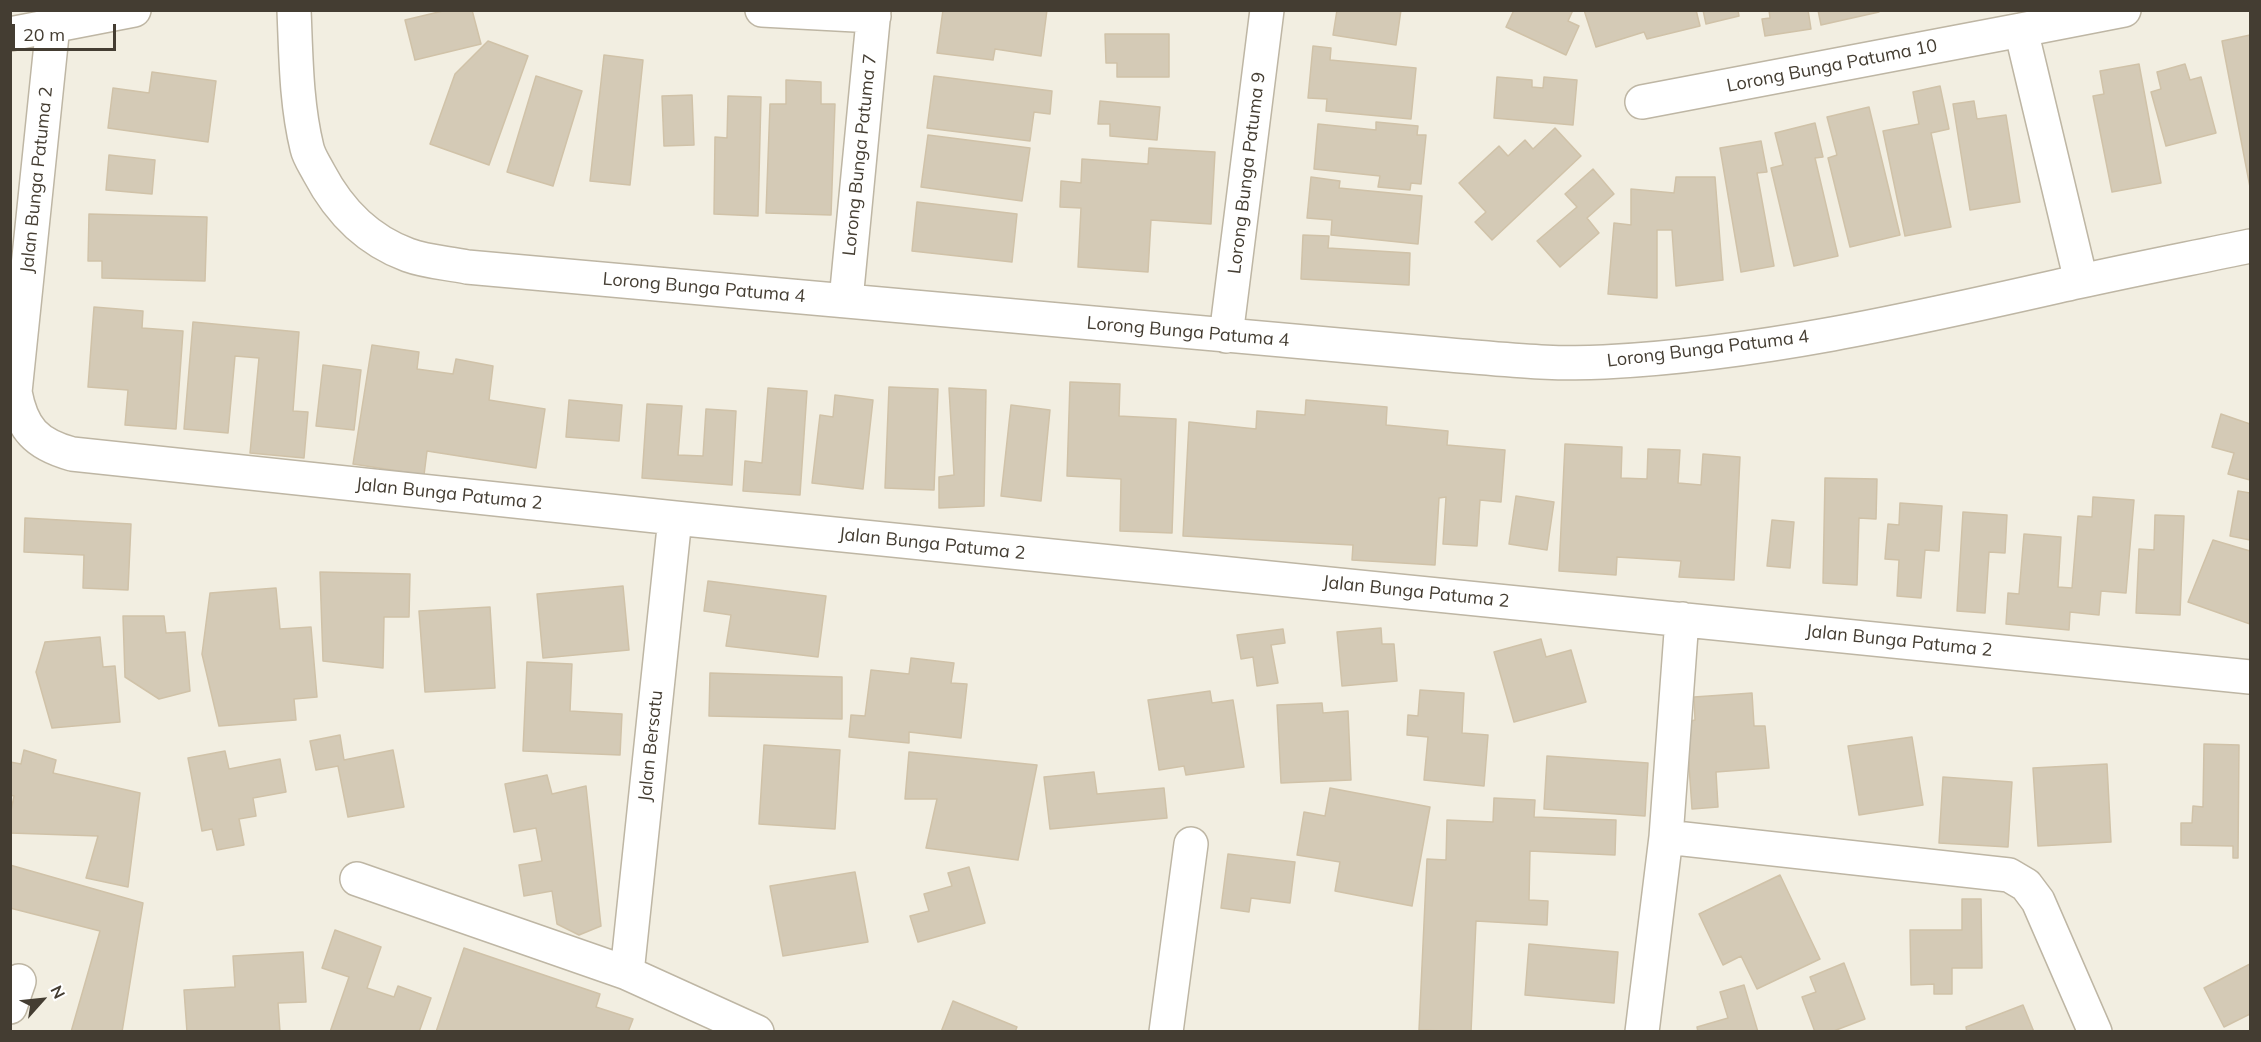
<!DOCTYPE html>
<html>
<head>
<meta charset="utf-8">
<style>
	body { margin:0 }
	#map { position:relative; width:2261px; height:1042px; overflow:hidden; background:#f2eee1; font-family:Mulish,sans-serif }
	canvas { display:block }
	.frame { position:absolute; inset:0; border:12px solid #443d32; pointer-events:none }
	.north { position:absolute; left:12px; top:970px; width:60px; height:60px; -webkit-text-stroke:4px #fff; paint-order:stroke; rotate:63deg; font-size:16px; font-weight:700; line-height:24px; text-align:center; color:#443d32 }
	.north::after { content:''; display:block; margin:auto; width:21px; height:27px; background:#443d32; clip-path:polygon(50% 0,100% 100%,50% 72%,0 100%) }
	.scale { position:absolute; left:12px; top:24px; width:104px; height:27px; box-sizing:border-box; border:3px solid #443d32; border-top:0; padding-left:8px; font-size:18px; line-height:21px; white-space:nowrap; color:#443d32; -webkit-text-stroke:4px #fff; paint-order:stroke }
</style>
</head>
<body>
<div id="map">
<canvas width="2261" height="1042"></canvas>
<div class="frame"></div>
<div class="north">N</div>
<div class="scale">20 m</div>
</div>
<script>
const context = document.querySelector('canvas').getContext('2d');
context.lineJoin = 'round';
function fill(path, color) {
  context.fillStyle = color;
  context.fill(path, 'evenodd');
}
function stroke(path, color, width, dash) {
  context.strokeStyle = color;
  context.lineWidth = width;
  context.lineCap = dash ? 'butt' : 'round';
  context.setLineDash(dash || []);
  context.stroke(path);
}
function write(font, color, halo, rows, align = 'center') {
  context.font = font + ' Mulish,sans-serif';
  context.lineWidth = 5;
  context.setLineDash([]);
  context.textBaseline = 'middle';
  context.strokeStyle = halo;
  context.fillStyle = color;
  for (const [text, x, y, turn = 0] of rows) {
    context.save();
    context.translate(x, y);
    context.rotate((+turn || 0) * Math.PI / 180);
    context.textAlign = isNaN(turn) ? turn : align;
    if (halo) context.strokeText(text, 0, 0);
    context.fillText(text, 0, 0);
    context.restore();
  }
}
const building = new Path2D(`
	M447,10h25l9,34 -66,16 -10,-40z
	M943,10h104l-6,46 -46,-7 -2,11 -56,-7z
	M1337,10h64l-5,35 -63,-10z
	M1514,10h59l-5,11 11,5 -13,29 -60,-28z
	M1584,10h112l4,16 -53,13 -3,-7 -48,15z
	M1703,10h35l1,6 -33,8z
	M1769,10h39l3,19 -46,7 -3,-17 8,-1z
	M1818,10h61v2l-58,13z
	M1105,34h64v43h-52v-14h-11z
	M2250,35v152l-28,-146z
	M488,41l40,15 -39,109 -59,-21 25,-70z
	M1313,46l18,2 -1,12 86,8 -5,51 -85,-8 1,-12 -19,-1z
	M604,55l39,5 -13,125 -40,-4z
	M2139,64l22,119 -49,9 -19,-96 11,-2 -4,-23z
	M2185,64l5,16 11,-3 15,56 -50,13 -15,-54 10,-3 -4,-17z
	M152,72l64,9 -8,61 -100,-14 5,-40 36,5z
	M536,76l46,15 -29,95 -46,-14z
	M934,76l118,15 -2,23 -16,-2 -4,29 -103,-13z
	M1497,77l35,3v7l11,1 1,-11 33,3 -4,45 -79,-7z
	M786,80l35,2v22h14l-4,111 -65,-2 4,-109h16z
	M1940,86l9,43 -18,4 20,94 -46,9 -22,-105 36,-7 -6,-32z
	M692,95l2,50 -30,1 -2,-50z
	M728,96l33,1 -3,119 -44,-2 1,-77 12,1z
	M1100,101l60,6 -3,33 -47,-4v-12h-12z
	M1974,101l3,18 29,-4 14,87 -50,8 -17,-106z
	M1869,107l31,128 -50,12 -22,-89 9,-3 -10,-38z
	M1376,122l42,4 -1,9h9l-5,49 -10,-1 -1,7 -32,-3 2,-11 -66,-7 4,-45 58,6z
	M1815,123l8,34 -8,1 23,98 -44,10 -23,-98 12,-3 -8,-32z
	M1555,128l26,28 -89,84 -17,-18 11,-10 -27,-29 40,-37 9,10 17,-16 8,9z
	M928,135l102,13 -8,53 -101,-14z
	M1761,141l6,31 -10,1 17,93 -33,6 -21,-124z
	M1149,148l66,4 -4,72 -60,-4 -3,52 -70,-5 3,-59 -21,-1 1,-26 20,2 1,-24 66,5z
	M109,155l46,5 -3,34 -46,-4z
	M1593,169l21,25 -27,24 12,15 -39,34 -23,-26 40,-34 -12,-13z
	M1311,177l29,4 -1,7 83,8 -4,48 -87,-9 1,-15 -25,-2z
	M1676,177h39l8,103 -47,6 -4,-56h-15v68l-49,-4 6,-71 17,2v-36l43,4z
	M917,202l100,12 -5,48 -100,-11z
	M89,214l118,3 -2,64 -103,-3v-17h-14z
	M1303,235l26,1 -1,12 82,5 -1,32 -108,-6z
	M94,307l49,4 -1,17 41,3 -7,98 -51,-4 3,-35 -40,-3z
	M193,322l106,10 -6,79 15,1 -4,46 -54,-5 9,-95 -24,-2 -7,77 -44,-4z
	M372,345l47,7 -2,17 36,5 3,-15 37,7 -4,34 56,9 -9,59 -109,-17 -3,24 -71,-11z
	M323,365l38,5 -7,60 -38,-4z
	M1070,382l50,2 -1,32 57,3 -4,114 -52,-2 1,-52 -54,-3z
	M889,387l49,2 -4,101 -49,-2z
	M768,388l39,3 -7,104 -57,-4 2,-30 17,2z
	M949,388l37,2 -2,116 -45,2v-31l15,-2z
	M835,395l38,5 -10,89 -51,-6 8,-68 13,2z
	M569,400l53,5 -3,36 -53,-4z
	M1306,400l81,7 -1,18 62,6 -1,14 58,5 -4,52 -21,-2 -3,46 -34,-2 3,-47 -7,1 -4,67 -83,-5 1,-15 -170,-9 6,-114 67,7 1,-18 48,4z
	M647,404l35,2 -4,49 25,1 3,-47 30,2 -4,74 -90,-7z
	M1011,405l39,5 -9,91 -40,-5z
	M2221,414l29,10v56l-22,-6 6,-21 -22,-6z
	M1565,444l57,3 -1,31 26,1 1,-30 32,1 -2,33 23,2 2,-31 37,3 -6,123 -55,-3 2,-16 -64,-4 -1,18 -57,-4z
	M1825,478l52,1 -1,40 -17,-1 -2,67 -34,-2z
	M2238,491l12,2v47l-20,-4z
	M1516,496l38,6 -7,48 -38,-6z
	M2093,497l41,3 -8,93 -25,-2 -2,24 -29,-3 -1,18 -63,-6 2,-31 11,1 5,-60 37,3 -3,50 14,1 6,-72 14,1z
	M1900,503l42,3 -3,45 -14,-1 -4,48 -24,-2 2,-36 -14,-1 3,-35 11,1z
	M1963,512l44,3 -2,38 -16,-1 -4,61 -28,-2z
	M2155,515l29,1 -4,99 -44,-2 3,-64 15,1z
	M25,518l106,6 -3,66 -45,-2 1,-33 -60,-3z
	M1772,520l22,2 -4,46 -23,-2z
	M2213,540l37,11v73l-62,-22z
	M320,572l90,2 -1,43h-25l-1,51 -60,-7z
	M708,581l118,15 -8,61 -92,-11 5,-31 -27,-4z
	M623,586l6,64 -86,8 -6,-64z
	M276,588l4,41 31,-2 6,70 -23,2 2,21 -77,6 -17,-72 8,-61z
	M490,607l5,81 -70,4 -6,-81z
	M123,616h41l2,17 19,-1 5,59 -31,8 -34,-22z
	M1381,628l1,16h12l3,37 -55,5 -5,-54z
	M1283,629l2,14 -14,2 7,38 -21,3 -4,-29 -12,2 -4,-24z
	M100,637l3,30 12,-1 5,56 -68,6 -16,-56 9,-30z
	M1541,639l5,18 25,-7 15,52 -72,20 -20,-70z
	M911,658l43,5 -3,20 16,1 -6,54 -52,-6v11l-60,-6 2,-22 14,1 6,-46 38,4z
	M527,662l45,2 -2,47 52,3 -2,41 -97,-4z
	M710,673l132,4v42l-133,-3z
	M1420,690l44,3 -2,40 26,2 -4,51 -60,-6 4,-43 -21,-2 1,-20 10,1z
	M1210,691l2,12 21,-3 11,67 -58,8 -2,-9 -25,4 -11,-70z
	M1752,693l2,33h11l4,42 -53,4 2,35 -26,2 -6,-87 9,-2 -1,-23z
	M1322,703l1,10 25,-2 3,69 -70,3 -4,-78z
	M340,735l4,25 49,-10 11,57 -56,10 -10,-51 -22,4 -6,-29z
	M1912,737l11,68 -64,10 -11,-69z
	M2204,744l35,1 -1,113h-5v-12l-52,-1v-22h11l1,-17 10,1z
	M764,745l76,5 -5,79 -76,-5z
	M24,750l32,10 -3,13 87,20 -12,94 -42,-9 12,-42 -88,-3v-17l4,-20 -4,-1v-33l11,2z
	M225,751l4,18 51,-10 6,33 -33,6 3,18 -17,3 5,26 -27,5 -5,-21 -10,2 -14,-73z
	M909,752l128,13 -19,95 -92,-12 11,-49h-32z
	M1547,756l101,7 -3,53 -101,-7z
	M2107,764l4,78 -73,4 -5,-78z
	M1094,772l3,22 67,-6 3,30 -117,11 -6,-52z
	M547,775l5,19 34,-8 15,140 -22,9 -22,-11 -5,-33 -28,5 -5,-31 23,-4 -6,-33 -22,4 -9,-48z
	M1943,777l69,5 -4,65 -69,-4z
	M1330,788l100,19 -18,99 -77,-15 5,-29 -43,-7 7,-43 21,4z
	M1494,798l41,2 -1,17 82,3 -1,35 -85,-4 -1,49 19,1 -1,24 -71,-4 -5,111 -52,-2 8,-171 19,1 1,-40 46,2z
	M1228,854l67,8 -5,41 -39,-5 -2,14 -28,-4z
	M10,865l133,38 -21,129h-51l29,-101 -90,-23z
	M969,867l16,56 -67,19 -8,-26 19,-5 -5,-17 28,-8 -4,-13z
	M855,872l13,70 -85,14 -13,-70z
	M1780,875l40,84 -63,30 -16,-33 -18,9 -24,-51z
	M1962,899h19l1,69h-30v26h-18v-10l-23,1 -1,-55h52z
	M335,930l46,17 -14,41 27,9 4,-11 33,12 -12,34h-89l19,-55 -27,-9z
	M1529,944l89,8 -4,51 -89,-8z
	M464,948l136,46 -4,13 37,12 -5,13h-192z
	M303,952l3,50 -28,1 2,29h-93l-3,-42 51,-3 -2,-31z
	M1844,963l21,56 -34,13h-16l-13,-35 14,-5 -6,-15z
	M2250,964v50l-26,13 -20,-39z
	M1744,985l14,47h-60l-1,-5 31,-9 -8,-26z
	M953,1001l64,26 -2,5h-74z
	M2023,1005l11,27h-67l-1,-5z`);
fill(building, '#d4cab6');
stroke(building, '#d0c2a8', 1.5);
const minor = new Path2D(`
	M294,10c2,46 2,93 13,138 2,9 8,17 12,25 20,38 48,67 89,82 19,7 40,8 59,12l983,88c51,4 103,10 154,7 160,-8 318,-45 473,-80 58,-13 116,-24 173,-36
	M762,10l112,6
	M53,25l-38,367c7,37 21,52 57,62l603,64 1575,159
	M10,34l124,-24
	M1642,102l379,-72
	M2081,281l-60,-251 103,-20
	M846,300l28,-290
	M1226,336l41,-326
	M1666,837l343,38 17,10 12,16 57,131
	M357,879l270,94 130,59
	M627,973l48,-455
	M10,1007l9,-26
	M1166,1032l25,-188
	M1642,1032l24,-195 16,-218`);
stroke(minor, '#beb6a4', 36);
stroke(minor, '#fff', 33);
write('18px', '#443d32', '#fff', [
	["Lorong Bunga Patuma 10",1832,66,-11],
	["Lorong Bunga Patuma 7",860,155,-84],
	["Lorong Bunga Patuma 9",1247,173,-83],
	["Jalan Bunga Patuma 2",37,180,-84],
	["Lorong Bunga Patuma 4",704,288,5],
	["Lorong Bunga Patuma 4",1188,332,5],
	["Lorong Bunga Patuma 4",1708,349,-7],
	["Jalan Bunga Patuma 2",449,494,6],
	["Jalan Bunga Patuma 2",932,544,6],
	["Jalan Bunga Patuma 2",1416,592,6],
	["Jalan Bunga Patuma 2",1899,641,6],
	["Jalan Bersatu",651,746,-84]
]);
</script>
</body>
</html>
